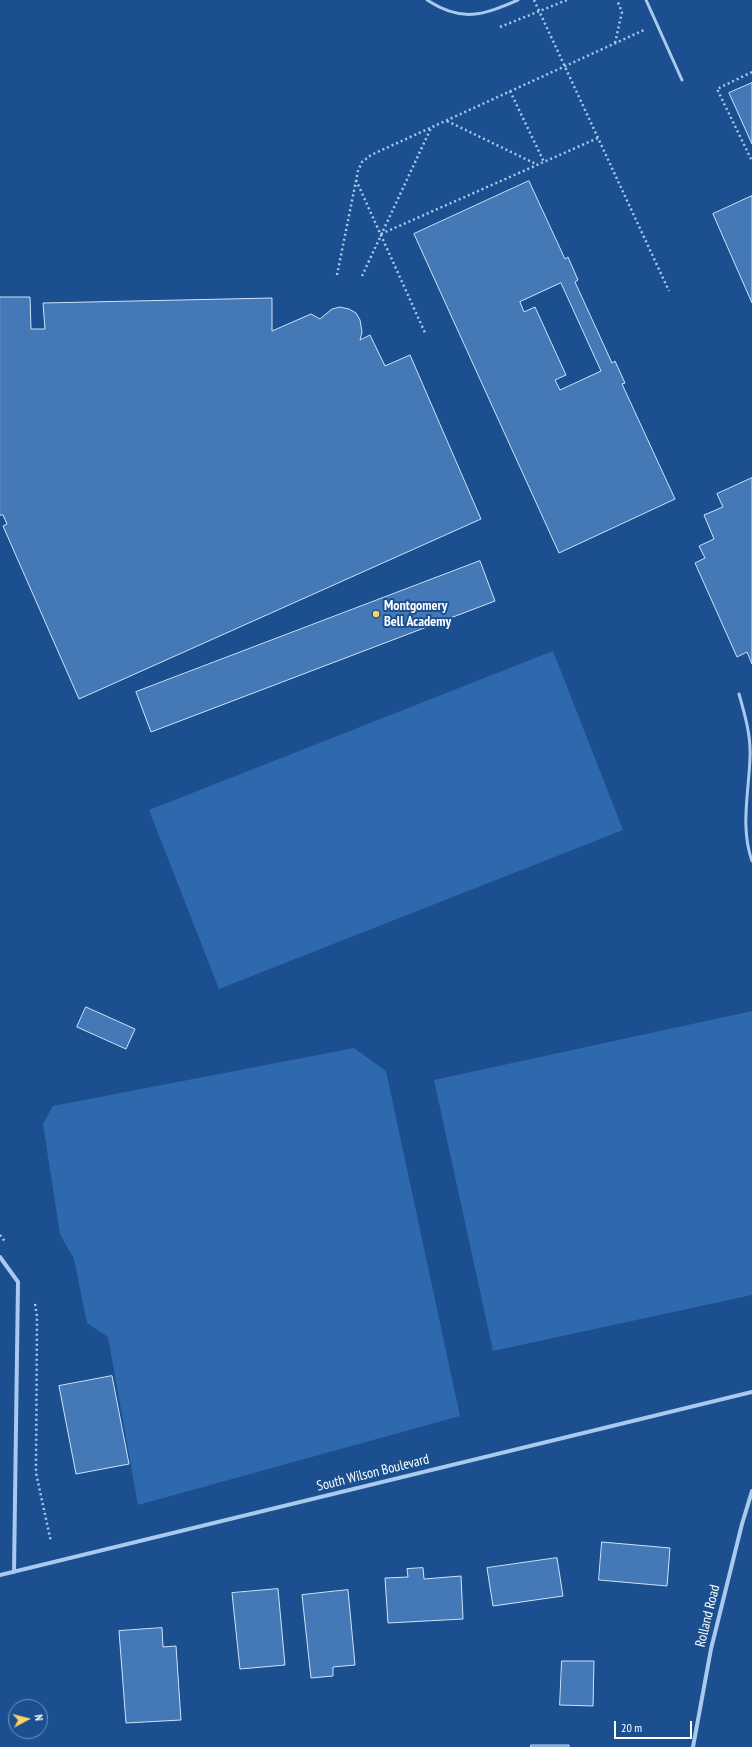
<!DOCTYPE html>
<html>
<head>
<meta charset="utf-8">
<style>
	body { margin:0 }
	#map { position:relative; width:752px; height:1747px; overflow:hidden; background:#1b4f8f; font-family:"PT Sans Narrow",sans-serif }
	canvas { display:block }
	.north { position:absolute; left:8px; top:1699px; width:40px; height:40px; box-sizing:border-box; background:#1b4f8f; border:1px solid #7695bc; border-radius:50%; rotate:83deg; font-size:11px; font-weight:700; line-height:16px; text-align:center; color:#fff }
	.north::after { content:''; display:block; margin:auto; width:14px; height:18px; background:#ffd166; clip-path:polygon(50% 0,100% 100%,50% 72%,0 100%) }
	.scale { position:absolute; left:614px; top:1721px; width:78px; height:18px; box-sizing:border-box; border:2px solid #fff; border-top:0; padding-left:5px; font-size:12px; line-height:14px; white-space:nowrap; color:#fff; -webkit-text-stroke:3px #1b4f8f; paint-order:stroke }
</style>
</head>
<body>
<div id="map">
<canvas width="752" height="1747"></canvas>
<div class="north">N</div>
<div class="scale">20 m</div>
</div>
<script>
const context = document.querySelector('canvas').getContext('2d');
context.lineJoin = 'round';
function fill(path, color) {
  context.fillStyle = color;
  context.fill(path, 'evenodd');
}
function stroke(path, color, width, dash) {
  context.strokeStyle = color;
  context.lineWidth = width;
  context.lineCap = dash ? 'butt' : 'round';
  context.setLineDash(dash || []);
  context.stroke(path);
}
function write(font, color, halo, rows, align = 'center') {
  context.font = font + ' "PT Sans Narrow",sans-serif';
  context.lineWidth = 4;
  context.setLineDash([]);
  context.textBaseline = 'middle';
  context.strokeStyle = halo;
  context.fillStyle = color;
  for (const [text, x, y, turn = 0] of rows) {
    context.save();
    context.translate(x, y);
    context.rotate((+turn || 0) * Math.PI / 180);
    context.textAlign = isNaN(turn) ? turn : align;
    if (halo) context.strokeText(text, 0, 0);
    context.fillText(text, 0, 0);
    context.restore();
  }
}
fill(new Path2D(`
	M553,651l70,179 -404,159 -70,-179z
	M752,1011v284l-259,56 -59,-271z
	M354,1048l32,23 74,345 -322,89 -30,-168 -21,-14 -13,-64 -14,-25 -17,-110 10,-18z`), '#2e69ad');
const building = new Path2D(`
	M752,83v61l-23,-51z
	M529,181l36,78 3,-2 10,23 -3,2 37,81 3,-2 10,22 -3,1 53,115 -116,54 -145,-319zM561,283l40,88 -41,19 -5,-10 11,-5 -31,-68 -11,5 -4,-10z
	M752,196v107l-39,-89z
	M0,297h30l1,32h14l-2,-26 229,-5v33l39,-17 9,5 12,-10 8,-2 9,2 7,4 4,7 2,12 -2,8 10,-5 15,31 25,-11 71,164 -402,180 -76,-173 4,-2 -4,-9h-3z
	M752,478v186l-5,-12 -10,5 -42,-94 10,-5 -6,-12 15,-7 -10,-24 19,-8 -6,-13z
	M480,561l15,40 -344,131 -15,-40z
	M86,1007l49,22 -9,20 -49,-22z
	M112,1376l17,88 -53,10 -17,-88z
	M602,1542l68,6 -3,38 -68,-6z
	M557,1558l6,38 -70,10 -6,-38z
	M423,1568l1,11 37,-3 2,43 -75,4 -3,-45 23,-1 -1,-8z
	M278,1589l7,76 -45,4 -8,-76z
	M348,1590l7,75 -22,2v9l-22,2 -9,-83z
	M162,1628l1,19 13,-1 5,74 -55,3 -7,-92z
	M562,1661h32l-1,45 -33,-1z
	M531,1745h38v2h-38z`);
fill(building, '#4478b7');
stroke(building, '#cfe3fa', 1);
stroke(new Path2D(`
	M534,0l135,291
	M500,27l67,-27
	M615,43l7,-31 -5,-12
	M752,72l-35,17 35,72
	M510,91l34,71
	M447,121l91,44
	M356,180l70,155
	M381,234l217,-96
	M337,275l21,-104 4,-9 9,-7 273,-125
	M362,276l69,-148
	M0,1235l6,8
	M35,1304l2,12 -1,157 15,69`), '#a9c9ee', 2.5, [2, 3]);
stroke(new Path2D(`
	M427,0c35,23 56,15 91,0
	M646,0l36,80
	M739,694c6,21 12,42 11,63 -1,35 -10,70 2,104`), '#a9c9ee', 3);
stroke(new Path2D(`
	M0,1257l18,25 -4,290
	M0,1575l752,-183
	M693,1747l18,-98 31,-125 10,-33`), '#a9c9ee', 4);
for (const [x, y, r, color] of [
	[376,614,4,"#ffd166"]
]) {
  const dot = new Path2D();
  dot.arc(x, y, r, 0, 2 * Math.PI);
  context.fillStyle = color;
  context.fill(dot);
  stroke(dot, '#1b4f8f', 1.5);
}
write('bold 14px', '#fff', '#1b4f8f', [
	["Montgomery",384,606],
	["Bell Academy",384,622]
], 'left');
write('14px', '#fff', '#1b4f8f', [
	["South Wilson Boulevard",373,1473,-14],
	["Rolland Road",708,1616,-76]
]);
</script>
</body>
</html>
